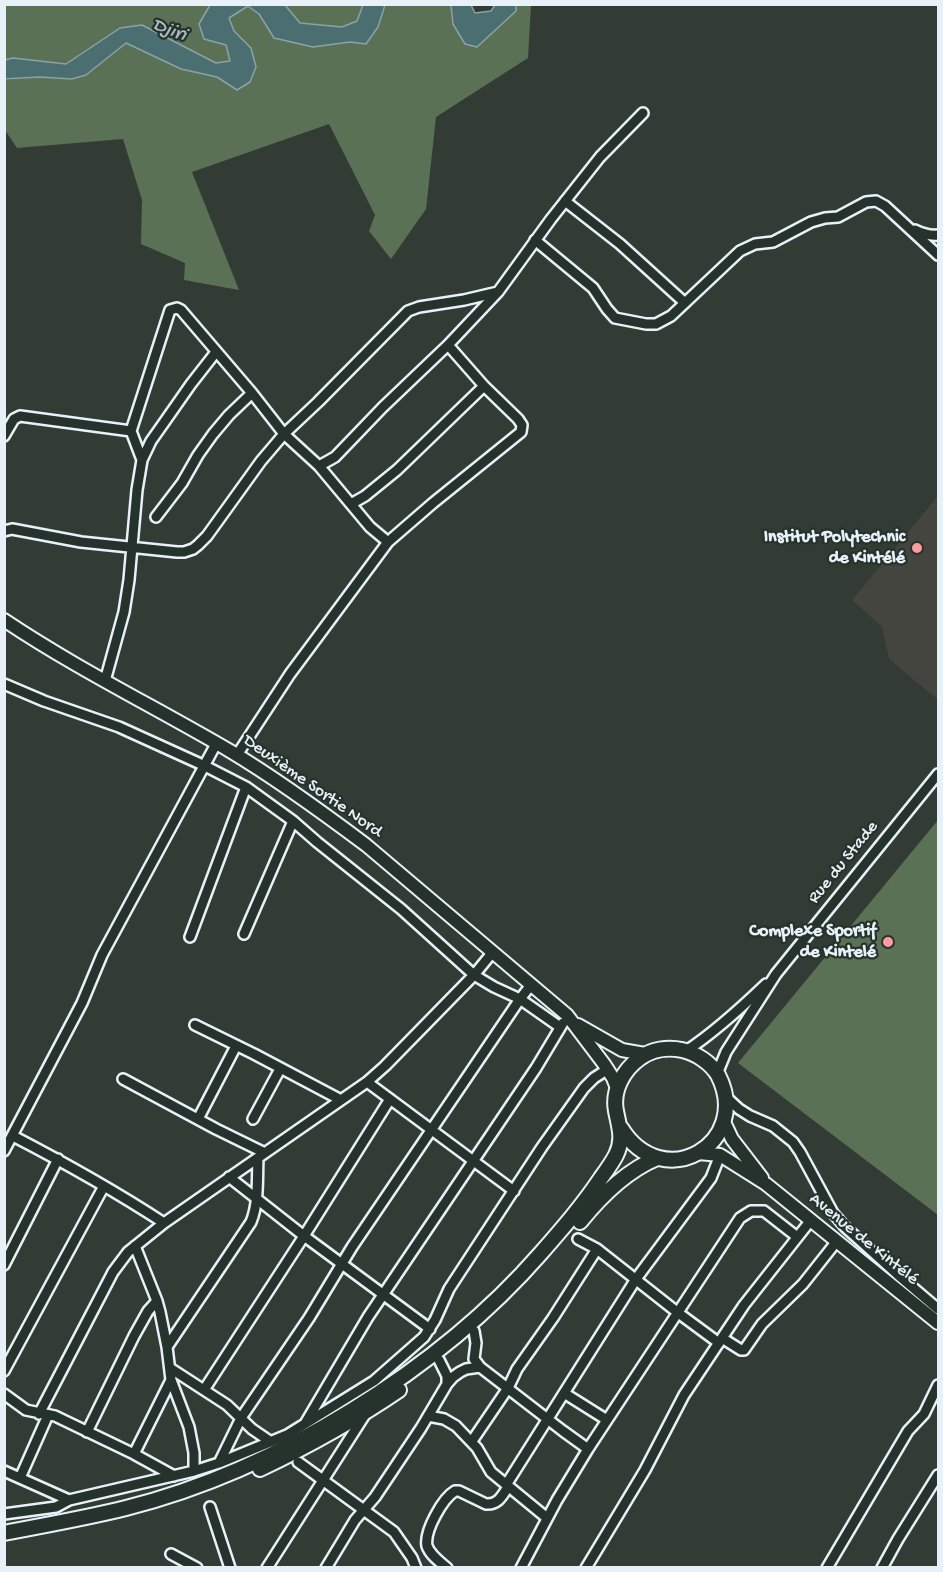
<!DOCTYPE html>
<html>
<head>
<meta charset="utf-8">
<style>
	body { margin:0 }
	#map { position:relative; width:943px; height:1572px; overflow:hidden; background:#333b35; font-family:"Gochi Hand",sans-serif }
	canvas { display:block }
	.frame { position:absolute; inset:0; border:6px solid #e8f1f8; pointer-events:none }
</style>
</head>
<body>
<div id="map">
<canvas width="943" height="1572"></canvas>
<div class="frame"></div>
</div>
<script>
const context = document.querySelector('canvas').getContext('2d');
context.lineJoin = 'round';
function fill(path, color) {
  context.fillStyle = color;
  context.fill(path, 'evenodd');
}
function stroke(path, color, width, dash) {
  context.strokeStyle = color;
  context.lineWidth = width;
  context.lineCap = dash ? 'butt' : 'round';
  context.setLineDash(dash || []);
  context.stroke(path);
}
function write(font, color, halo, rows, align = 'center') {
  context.font = font + ' "Gochi Hand",sans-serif';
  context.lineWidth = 4.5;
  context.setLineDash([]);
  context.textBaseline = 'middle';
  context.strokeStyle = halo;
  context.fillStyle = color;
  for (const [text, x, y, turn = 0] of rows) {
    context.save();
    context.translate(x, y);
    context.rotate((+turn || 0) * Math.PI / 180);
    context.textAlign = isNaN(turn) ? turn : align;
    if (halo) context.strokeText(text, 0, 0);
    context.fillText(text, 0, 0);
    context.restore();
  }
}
fill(new Path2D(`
	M938,496v204l-49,-41 -7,-32 -30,-27z`), '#43453e');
fill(new Path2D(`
	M210,4l-11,20 5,15 22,6 4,16 -13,2 -75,-38 -22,3 -54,36 -53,-6 -8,2v-55z
	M248,5l11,9 15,24 39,9 37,-5 16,2 12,-17 7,-22h66l2,19 12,20 51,-33v-6h15l-3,53 -92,59 -10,92 -35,50 -22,-28 6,-16 -46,-91 -137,48 47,118 -55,-10 1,-17 -44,-19 1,-44 -19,-61 -106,9 -12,-18 -1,-50 35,-3 33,2 14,-4 40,-32 55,26 36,8 21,13 13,-42 -17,-17 -5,-13z
	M285,5h78l-6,16 -15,6 -42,-4z
	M938,820v395l-200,-152z`), '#5a7156');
const water = new Path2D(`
	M210,5h75l15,18 42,4 15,-6 6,-16h22l-7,22 -12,17 -16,-2 -37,5 -39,-9 -15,-24 -11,-8 -19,12 5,13 17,17 5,19 -6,15 -13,8 -20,-13 -36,-8 -55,-26 -40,32 -14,4 -33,-2 -34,2v-19l8,-2 53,6 54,-36 22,-3 74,38 14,-2 -4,-16 -22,-6 -5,-15z
	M451,5h20l4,8 16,-2 4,-6h21v6l-39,36 -12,-3 -12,-20z`);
fill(water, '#4b6f70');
stroke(water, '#8aa3a6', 1.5);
const minor = new Path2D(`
	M565,201l55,43 65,59
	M915,230c8,4 14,6 23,5
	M535,240l58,48 14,21 8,9 31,6h10l15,-8 69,-65 15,-7 18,-2 38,-20 14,-4 13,-1 28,-15 10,-1 9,5 53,49
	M131,431l39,-121 7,-2 4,2 71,83 32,41 35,32 51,61 18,15
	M4,436l10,-17 6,-3 111,15 11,29
	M319,466l16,-9 48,-50 65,-62 50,-53 53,-73 49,-62 43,-44
	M351,504l14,-8 32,-26 87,-84
	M156,517l26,-34 16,-28 15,-21 16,-19 23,-22
	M4,531l8,-2 69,13 96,10h7l9,-3 5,-4 9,-9 54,-75 23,-27 34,-32 90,-91 11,-4 45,-7 34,-8
	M105,681l19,-69 5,-32 8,-90 5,-30 9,-19 12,-17 28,-40 25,-32
	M4,684l40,17 75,26 86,39 41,21 47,34 24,21 84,67 73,66 20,12 26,12 40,28
	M237,755l53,-81 98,-132 45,-39 88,-71 1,-7 -4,-6 -34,-33 -36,-41
	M244,934l49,-113
	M190,937l56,-150
	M195,1025l59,29 87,46
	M686,1051c29,-19 55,-43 80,-67
	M717,1074l9,-22 50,-78 162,-200
	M123,1079l93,50 49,24
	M367,1082l147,109
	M726,1097l13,12 11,7 23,10 20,16 7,10 33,61 12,14 52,47 41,35
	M198,1119l38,-73
	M253,1119l27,-50
	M13,1136c52,27 102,55 151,87
	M4,1151l78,-148 20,-48 114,-211
	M229,1177l75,59 126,93
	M578,1239l19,10 80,63 42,31
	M135,1246l22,55 3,11 7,35 4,33 18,47 5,26v18
	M4,1265l54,-106
	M474,1331l2,12 -2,16 6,8 83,64 25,18
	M722,1338l19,12h3l18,-26 41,-40 34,-43
	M167,1347l84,-125c8,-19 6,-44 7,-64
	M439,1360l8,16v8
	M170,1368l57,37 25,24 19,13
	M4,1371l100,-185
	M204,1390l100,-154 86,-137
	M564,1393l43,27
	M4,1394l22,16 29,6 79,38 40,22
	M39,1414l74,-142 15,-20 36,-29 203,-141 18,-16 89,-91 18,-22
	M428,1416l16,3 12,7 21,22 14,24 56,46
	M306,1422l62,-105 168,-249 27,-45
	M87,1432l47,-96 14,-25 9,-10
	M472,1441l36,-53 9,-19 36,-51 44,-69
	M134,1454l37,-74
	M298,1462l96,70 18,26 4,10
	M219,1463l22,-45 68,-100 43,-71 168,-248 11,-14
	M4,1471l65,29
	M20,1478l28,-63
	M506,1485l130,-206 75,-101 9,-23
	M210,1507l20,61
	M4,1514l52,-7 13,-7 125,-29 25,-8 68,-28 87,-54 50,-44 11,-17 14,-31 93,-142 42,-59 10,-10 14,-9
	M171,1554l26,14
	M267,1568l99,-155
	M326,1568l29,-48 20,-23 46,-69 26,-44 6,-7 7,-5 6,-3 14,-2
	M447,1568c-7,-6 -17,-13 -20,-22 -3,-15 16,-48 28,-55h4l27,13c12,1 16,-8 22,-17
	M521,1568l36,-68 31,-51 152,-231 11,-7h13l32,25
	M586,1568l59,-98 39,-75 60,-90 67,-85
	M827,1568l81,-137 16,-17 14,-29
	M882,1568l16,-29 40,-64`);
const major = new Path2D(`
	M4,620c73,49 151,87 226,131 47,28 92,61 136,94l201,170 37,49 9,14 4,10
	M578,1025l44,25 23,4
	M724,1122l8,17 30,39
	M698,1153l22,2 46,29 172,139`);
const highway = new Path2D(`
	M580,1222c20,-25 46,-51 77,-64
	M260,1469c48,-23 95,-49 139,-79
	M4,1533c41,-8 82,-15 122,-25 151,-38 313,-138 415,-255 21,-24 42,-48 60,-75 5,-7 11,-15 15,-23 8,-16 3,-28 0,-44 -4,-20 7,-41 24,-53 12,-9 28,-11 42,-8 14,3 29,13 36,25 35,68 -55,121 -97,53`);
stroke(minor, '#e8f1f8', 14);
stroke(major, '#e8f1f8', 16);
stroke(highway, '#e8f1f8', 18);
stroke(minor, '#26332d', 9);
stroke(major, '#26332d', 12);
stroke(highway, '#26332d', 14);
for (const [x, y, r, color] of [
	[917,548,6,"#ff9aa2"],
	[888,942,6,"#ff9aa2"]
]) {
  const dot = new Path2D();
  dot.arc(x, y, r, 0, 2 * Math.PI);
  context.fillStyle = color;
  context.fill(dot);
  stroke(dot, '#26332d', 2);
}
write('bold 18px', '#e8f1f8', '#26332d', [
	["Institut Polytechnic",905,538],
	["de Kintélé",905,559],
	["Complexe Sportif",876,932],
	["de Kintelé",876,953]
], 'right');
write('18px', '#e8f1f8', '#26332d', [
	["Deuxième Sortie Nord",312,787,35],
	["Rue du Stade",844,863,-51],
	["Avenue de Kintélé",863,1240,39]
]);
write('italic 20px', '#a9bdc2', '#26332d', [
	["Djiri",169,31,21]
]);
</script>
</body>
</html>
